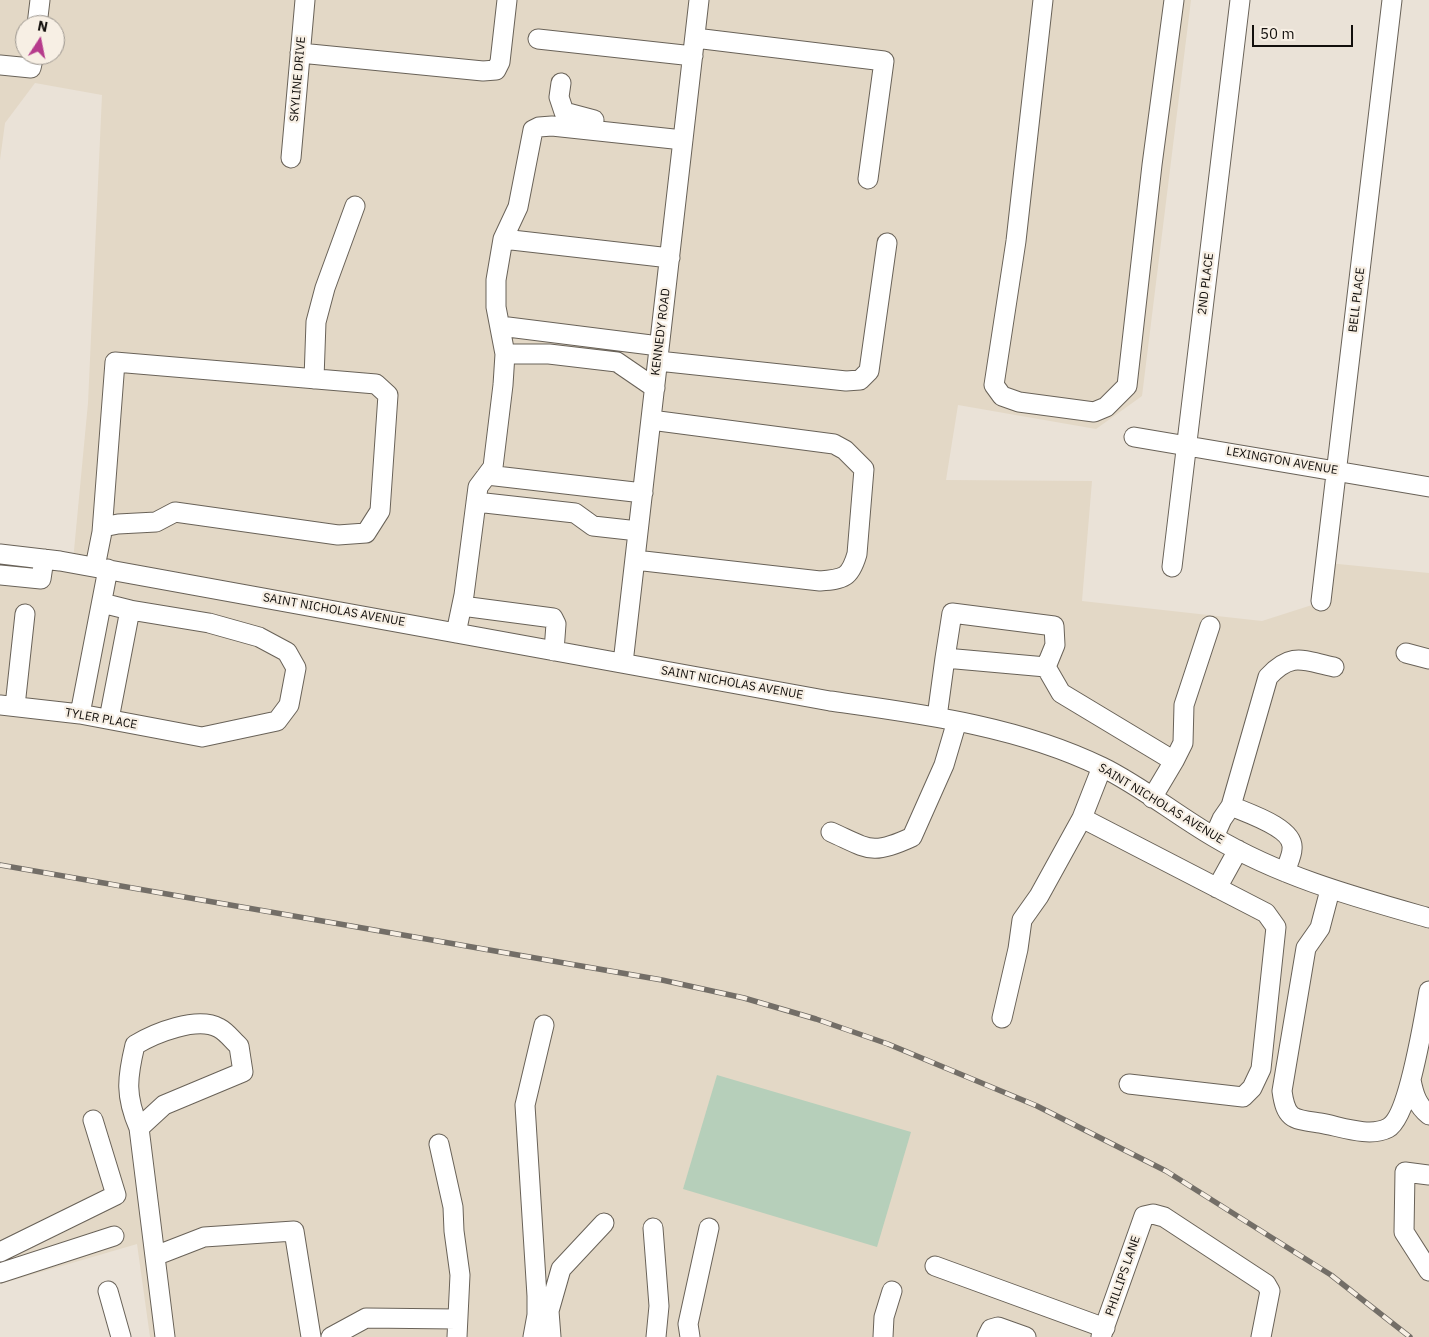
<!DOCTYPE html>
<html>
<head>
<meta charset="utf-8">
<style>
	body { margin:0 }
	#map { position:relative; width:1429px; height:1337px; overflow:hidden; background:#eae2d7; font-family:"IBM Plex Sans",sans-serif }
	canvas { display:block }
	.north { position:absolute; left:15px; top:15px; width:50px; height:50px; box-sizing:border-box; background:#f7efe4; border:1px solid #9b958e; border-radius:50%; rotate:11deg; font-size:14px; font-weight:700; line-height:20px; text-align:center; color:#120f0c }
	.north::after { content:''; display:block; margin:auto; width:18px; height:22px; background:#b63b8c; clip-path:polygon(50% 0,100% 100%,50% 72%,0 100%) }
	.scale { position:absolute; left:1252px; top:25px; width:101px; height:22px; box-sizing:border-box; border:2px solid #120f0c; border-top:0; padding-left:6px; font-size:15px; line-height:18px; white-space:nowrap; color:#120f0c; -webkit-text-stroke:4px #f7efe4; paint-order:stroke }
</style>
</head>
<body>
<div id="map">
<canvas width="1429" height="1337"></canvas>
<div class="north">N</div>
<div class="scale">50 m</div>
</div>
<script>
const context = document.querySelector('canvas').getContext('2d');
context.lineJoin = 'round';
function fill(path, color) {
  context.fillStyle = color;
  context.fill(path, 'evenodd');
}
function stroke(path, color, width, dash) {
  context.strokeStyle = color;
  context.lineWidth = width;
  context.lineCap = dash ? 'butt' : 'round';
  context.setLineDash(dash || []);
  context.stroke(path);
}
function write(font, color, halo, rows, align = 'center') {
  context.font = font + ' "IBM Plex Sans",sans-serif';
  context.lineWidth = 4.5;
  context.setLineDash([]);
  context.textBaseline = 'middle';
  context.strokeStyle = halo;
  context.fillStyle = color;
  for (const [text, x, y, turn = 0] of rows) {
    context.save();
    context.translate(x, y);
    context.rotate((+turn || 0) * Math.PI / 180);
    context.textAlign = isNaN(turn) ? turn : align;
    if (halo) context.strokeText(text, 0, 0);
    context.fillText(text, 0, 0);
    context.restore();
  }
}
fill(new Path2D(`
	M0,0h1191l-49,396 -46,33 -138,-24 -12,75 146,1 -10,120 180,20 50,-16 6,-43 111,11v764h-1279l-13,-93 -137,40v-731l73,8 15,-158 14,-308 -67,-12 -30,40 -5,37zM25,25h30v30h-30z`), '#e3d8c6');
fill(new Path2D(`
	M717,1075l194,57 -34,115 -194,-58z`), '#b6cfba');
const minor = new Path2D(`
	M1043,0l-27,241 -22,144 8,11 17,6 75,10 12,-5 21,-21 25,-221 22,-165
	M37,25l3,-25
	M695,38l189,23 -16,118
	M538,39l155,17
	M300,53l183,18 13,-1 4,-8 7,-62
	M0,65l31,3 3,-13
	M561,83l-2,14 5,15 30,8
	M291,158l14,-158
	M503,239l167,19
	M500,326l159,20
	M505,354h44l68,8 38,26
	M658,361l188,20 14,-1 9,-9 18,-128
	M314,379l2,-57 9,-34 30,-82
	M1134,437l295,50
	M487,475l156,18
	M476,502l99,11 18,13 45,5
	M0,554l60,7 770,140c92,13 188,25 272,66 39,19 74,48 112,70 67,40 141,60 215,81
	M635,560l185,21c24,-2 30,-3 37,-27l7,-85 -19,-19 -11,-6 -183,-24
	M95,567l8,-40 15,-3 38,-2 19,-10 163,23 28,-2 14,-22 8,-116 -12,-11 -261,-22 -13,170
	M1172,567l68,-567
	M0,575l41,4 3,-20
	M1321,601l71,-601
	M102,603l28,7 -21,109
	M462,606l91,12 3,6 -2,27
	M456,633l8,-38 14,-108 15,-20 10,-82 2,-31 -9,-47v-27l7,-41 15,-32 15,-77 6,-3 13,-1 131,14
	M1406,653l23,6
	M945,658l7,-45 102,13 1,19 -9,22
	M623,663l76,-663
	M0,705l80,9 122,23 75,-16 12,-16 7,-37 -9,-16 -28,-15 -50,-14 -79,-13
	M15,706l10,-92
	M80,714l28,-145
	M937,717l8,-59 101,9 15,26 113,68 -22,37
	M1174,761l9,-18 1,-38 26,-79
	M1231,806c16,7 64,22 61,43 0,7 -5,16 -7,23
	M1082,818l184,95 10,14 -15,142 -9,19 -9,9 -114,-13
	M831,832c38,17 40,24 81,5l32,-72 13,-44
	M1214,837l8,-18 9,-13 37,-129c24,-26 36,-16 66,-10
	M1217,888l21,-38
	M1330,890l-10,38 -14,20 -24,143c4,29 11,28 38,32 19,3 49,15 68,5 21,-11 36,-111 41,-137
	M1002,1018l16,-69 4,-29 17,-24 43,-78 20,-51
	M1411,1080c3,15 6,25 18,35
	M139,1128l25,-23 79,-33 -4,-26c-6,-5 -12,-14 -20,-18 -22,-12 -64,5 -84,17 -8,33 -10,51 4,83l26,209
	M439,1144l14,63 1,24 6,44 -3,62
	M1429,1175l-24,-3 -1,60 25,39
	M653,1228l6,78 -3,31
	M0,1252l116,-57 -23,-75
	M155,1256l49,-19 90,-6 17,106
	M935,1266l170,62
	M0,1273l114,-37
	M108,1291l13,46
	M331,1337l35,-19 90,1
	M533,1337l4,-22v-19l-12,-191 19,-80
	M551,1337l-2,-26 12,-42 43,-46
	M690,1337l-2,-13 21,-96
	M883,1337l1,-20 8,-26
	M987,1337l4,-8 7,-2 28,10
	M1101,1337l43,-121 9,-2 11,3 102,67 4,7 -9,46`);
stroke(minor, '#696258', 21);
stroke(minor, '#fff', 19);
const rail = new Path2D(`
	M0,865l662,115 82,18 72,21 72,25 149,62 129,65 165,104 79,62`);
stroke(rail, '#736e67', 5.5);
stroke(rail, '#f7efe4', 4, [11]);
write('12px', '#120f0c', '#f7efe4', [
	["SKYLINE DRIVE",298,79,-85],
	["2ND PLACE",1206,284,-83],
	["BELL PLACE",1357,300,-83],
	["KENNEDY ROAD",661,332,-83],
	["LEXINGTON AVENUE",1282,461,10],
	["SAINT NICHOLAS AVENUE",334,610,10],
	["SAINT NICHOLAS AVENUE",732,683,10],
	["TYLER PLACE",101,719,10],
	["SAINT NICHOLAS AVENUE",1161,804,31],
	["PHILLIPS LANE",1123,1276,-71]
]);
</script>
</body>
</html>
